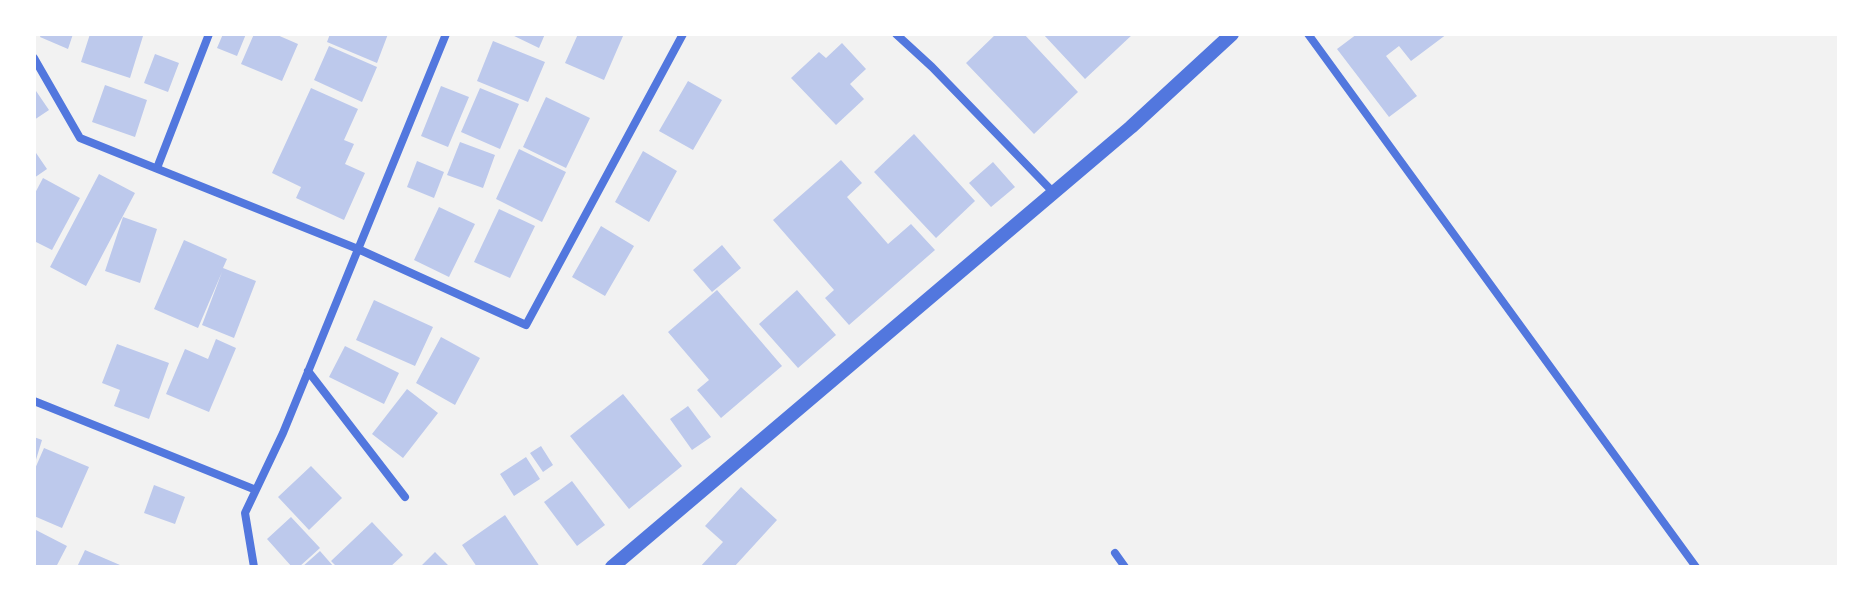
<!DOCTYPE html>
<html>
<head>
<meta charset="utf-8">
<style>
	body { margin:0 }
	#map { position:relative; width:1873px; height:601px; overflow:hidden; background:#f2f2f2; font-family:Jost,sans-serif }
	canvas { display:block }
	.frame { position:absolute; inset:0; border:36px solid #fff; pointer-events:none }
</style>
</head>
<body>
<div id="map">
<canvas width="1873" height="601"></canvas>
<div class="frame"></div>
</div>
<script>
const context = document.querySelector('canvas').getContext('2d');
context.lineJoin = 'round';
function fill(path, color) {
  context.fillStyle = color;
  context.fill(path, 'evenodd');
}
function stroke(path, color, width, dash) {
  context.strokeStyle = color;
  context.lineWidth = width;
  context.lineCap = dash ? 'butt' : 'round';
  context.setLineDash(dash || []);
  context.stroke(path);
}
fill(new Path2D(`
	M41,34h32l-5,15 -28,-12z
	M90,34l53,2 -13,42 -49,-16z
	M223,34h23l-9,22 -20,-8z
	M254,34h21l23,10 -16,37 -41,-17z
	M330,34h58l-11,29 -50,-21z
	M510,34h35l-6,14z
	M578,34l45,2 -19,44 -39,-17z
	M996,34h28l54,58 -44,42 -68,-71z
	M1043,34h90l-48,45z
	M1357,34h90l-36,27 -12,-15 -13,10 31,40 -28,21 -52,-68z
	M493,41l52,21 -17,40 -51,-21z
	M842,43l24,26 -16,15 14,15 -28,26 -45,-47 28,-26 7,6z
	M329,46l48,21 -15,35 -48,-22z
	M155,54l24,9 -11,29 -24,-9z
	M688,81l34,19 -29,50 -34,-19z
	M105,85l42,15 -12,37 -43,-15z
	M441,86l28,11 -21,50 -27,-11z
	M34,88l15,22 -15,10z
	M311,88l47,21 -14,31 10,4 -9,20 20,9 -21,47 -48,-22 5,-11 -29,-14z
	M480,88l39,16 -19,45 -39,-17z
	M546,97l44,21 -24,50 -43,-21z
	M914,134l61,67 -39,37 -62,-66z
	M460,142l35,13 -12,33 -36,-13z
	M519,149l47,23 -24,50 -46,-23z
	M34,150l13,19 -13,9z
	M643,151l34,20 -28,51 -34,-20z
	M841,160l21,23 -15,14 41,47 23,-20 24,26 -86,75 -24,-27 9,-8 -61,-70z
	M417,161l27,11 -10,26 -27,-11z
	M993,162l22,25 -24,20 -22,-24z
	M99,174l36,19 -49,93 -36,-19z
	M43,178l37,20 -28,52 -18,-9v-46z
	M439,207l36,17 -26,53 -35,-17z
	M499,209l36,17 -25,52 -36,-16z
	M123,217l34,12 -17,54 -35,-12z
	M601,226l33,20 -29,50 -33,-19z
	M184,240l43,19 -4,9 33,13 -22,57 -32,-13 20,-53 -24,56 -44,-19z
	M722,245l19,23 -29,24 -19,-22z
	M717,290l65,76 -61,52 -24,-28 12,-10 -41,-48z
	M797,290l39,45 -38,33 -39,-44z
	M374,300l59,27 -18,39 -59,-26z
	M441,337l39,21 -25,47 -39,-22z
	M216,339l20,9 -27,64 -43,-18 19,-45 23,10z
	M117,344l52,19 -20,56 -35,-13 6,-16 -18,-7z
	M345,346l54,27 -15,31 -55,-27z
	M407,389l31,24 -35,45 -31,-24z
	M623,394l59,72 -53,43 -59,-73z
	M688,406l23,31 -19,13 -22,-31z
	M34,437l8,3 -7,23h-1z
	M541,446l12,19 -10,7 -13,-19z
	M44,448l45,19 -27,61 -28,-12v-45z
	M526,457l14,22 -26,17 -14,-22z
	M311,466l31,32 -33,32 -31,-33z
	M572,481l33,44 -28,21 -33,-44z
	M154,485l31,12 -10,27 -31,-11z
	M741,487l36,33 -43,47h-34l23,-25 -18,-16z
	M505,515l35,52h-63l-15,-22z
	M291,517l29,31 -21,19h-7l-25,-28z
	M372,522l31,33 -13,12h-53l-6,-6z
	M34,529l33,17 -11,21h-22z
	M85,550l35,15 -1,2h-42z
	M320,551l14,16h-32z
	M435,552l15,15h-30z`), '#bdc9ec');
stroke(new Path2D(`
	M896,34l36,33 121,125
	M1308,34l388,533
	M34,58l46,80 278,111 168,76 157,-291
	M157,168l52,-134
	M308,371l97,126
	M34,401l222,89
	M1115,553l10,14
	M254,567l-9,-54 38,-80 163,-399`), '#5277de', 8);
stroke(new Path2D(`
	M612,567l519,-440 101,-93`), '#5277de', 14);
</script>
</body>
</html>
